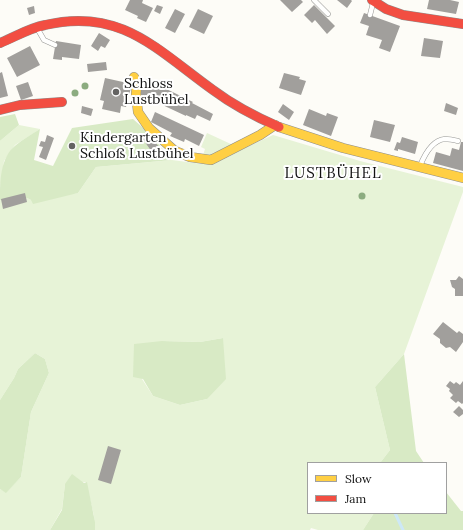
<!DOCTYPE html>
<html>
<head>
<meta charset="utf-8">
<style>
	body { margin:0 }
	#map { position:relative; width:463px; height:530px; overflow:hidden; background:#fdfcf7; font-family:Lora,serif }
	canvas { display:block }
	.legend { position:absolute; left:307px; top:462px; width:140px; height:52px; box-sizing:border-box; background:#fff; border:1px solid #a0a0a0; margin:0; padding:5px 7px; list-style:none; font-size:12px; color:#111 }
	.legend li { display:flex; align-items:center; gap:8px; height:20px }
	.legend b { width:20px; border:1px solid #a0a0a0 }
</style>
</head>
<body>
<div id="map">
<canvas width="463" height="530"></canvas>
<ul class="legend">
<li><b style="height:5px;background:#ffcf43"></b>Slow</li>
<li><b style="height:5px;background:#f24e42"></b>Jam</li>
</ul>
</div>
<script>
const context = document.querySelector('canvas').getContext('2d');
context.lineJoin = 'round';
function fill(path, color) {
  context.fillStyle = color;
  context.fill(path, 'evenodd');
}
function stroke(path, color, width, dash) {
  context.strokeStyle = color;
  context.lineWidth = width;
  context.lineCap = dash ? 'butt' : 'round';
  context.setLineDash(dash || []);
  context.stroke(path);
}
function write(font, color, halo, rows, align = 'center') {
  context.font = font + ' Lora,serif';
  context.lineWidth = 4;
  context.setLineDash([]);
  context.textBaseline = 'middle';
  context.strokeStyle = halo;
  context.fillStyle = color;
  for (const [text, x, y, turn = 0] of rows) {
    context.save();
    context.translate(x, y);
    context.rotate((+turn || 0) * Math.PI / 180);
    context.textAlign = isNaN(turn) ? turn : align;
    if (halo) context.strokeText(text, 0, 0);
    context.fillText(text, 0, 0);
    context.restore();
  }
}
fill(new Path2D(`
	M19,125l21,4 -25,16 -11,16 -4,28v-48z
	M207,133l26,12 -27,12 -3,-2 2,-6 -4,-2z
	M273,135l87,26 103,26v5l-59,162 -29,33 15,63 -10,13h-72v50h66l-11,17h-45l-7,-2 -1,2h-215l-1,-14 -8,-34 -21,2 -3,25 -12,21h-50v-41l6,3 15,-15 10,-65 18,-39 -4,-14 -10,-6 -17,16 -4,9 -14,22v-200l27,-2 4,2 47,-7 18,-26 76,-7 30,4 21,-6zM223,338l-16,61 -27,6 -27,-9 -11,-17 20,-38 38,1z`), '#e7f3d7');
fill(new Path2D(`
	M15,114l4,11 -19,16v-24z
	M133,119l16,14 23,27 -76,7 -18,26 -45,11 -2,-4 -4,-2 -27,2c0,-18 0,-43 16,-55 7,-6 16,-11 24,-16l-6,31 19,6 19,-38z
	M223,338l3,41 -19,20 -27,6 -27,-9 -10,-17 -10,-2 1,-33 28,-3 38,1z
	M35,353l10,6 4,14 -18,39 -10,65 -15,16 -6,-4v-89l14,-22 4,-9z
	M404,354l12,97 8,12h-44l10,-13 -15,-63z
	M72,474l12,9 3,-1 8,40v8h-45l12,-20 3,-26z
	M446,492l15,19h2v19h-100l11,-17h72z`), '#d8eac5');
stroke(new Path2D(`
	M395,513l8,17`), '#cde8f7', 3);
fill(new Path2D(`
	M130,0h13l-1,3 11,5 -7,14 -9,-4 1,-2 -13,-6z
	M280,0h21l2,2 -11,10z
	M337,0h14l1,1 -5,7z
	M429,0h21l9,2 -3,12 -29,-5z
	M157,5l6,2 -3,7 -6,-3z
	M314,5l21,21 -8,8 -12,-14 -3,3 -8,-8z
	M34,6l1,7 -6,2 -2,-7z
	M175,9l10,5 -10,19 -10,-5z
	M198,9l15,7 -9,18 -15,-7z
	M364,13l36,13 -10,26 -11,-4 3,-8 -16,-5 3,-9 -9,-3z
	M99,33l11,7 -5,8 -4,-2 -3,5 -7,-5z
	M424,38l19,3 -3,17 -19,-2z
	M56,41l25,4 -2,14 -17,-2v3l-9,-1z
	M30,46l10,19 -23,12 -10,-19z
	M106,62l1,8 -19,2 -1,-8z
	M2,72l6,24 -8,2v-25z
	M284,73l16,4 -1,2 7,2 -5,14 -22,-7z
	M105,78l27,6 -6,23 -5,-1 -1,7 -18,-4 2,-8 -4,-1z
	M146,79l47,23 -1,1 21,11 -3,7 -13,-6 -2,4 -9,-4v1l-47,-22z
	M28,82l5,14 -12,4 -5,-14z
	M446,103l12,5 -2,7 -12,-4z
	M283,104l11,8 -5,8 -11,-8z
	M82,106l11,3 -2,7 -10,-3z
	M309,109l17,7 1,-3 11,4 -7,19 -28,-11z
	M155,112l49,23 -5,11 -14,-7 -1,3 -14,-6 2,-3 -21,-11z
	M374,120l21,5 -5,17 -20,-5z
	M148,133l11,14 -7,5 -10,-14z
	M47,135l7,3 -8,22 -7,-3 4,-10 -4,-1 2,-5 4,1z
	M402,137l16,5 -3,12 -17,-5v2l-4,-1 3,-8 3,1z
	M461,142h2v29l-30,-8 3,-11 14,4 2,-8 7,2z
	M25,193l2,9 -24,7 -2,-10z
	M459,276l4,3v17h-8v-7l-3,-2 -2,-7h6z
	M443,322l14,11 2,-2 4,3v8l-7,10 -6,-5 -4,1 -6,-5v-4l-7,-5z
	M450,381l4,3 2,-2 4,3 3,-4v22l-1,1 -4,-3 -2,2 -6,-5 3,-3 -4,-4 1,-2 -4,-3z
	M459,406l4,4v4l-4,3 -6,-5z
	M108,446l13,4 -10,34 -13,-4z`), '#a19f9c');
const lane = new Path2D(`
	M314,0l14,14
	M370,15l3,-12
	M37,28l7,12 11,5
	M420,166c4,-10 12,-26 25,-27 4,0 9,1 13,2`);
const slow = new Path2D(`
	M134,77l3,5 -1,12 2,18 11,16 26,23 15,6 21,3 49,-25 15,-10
	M279,127l64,21 120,30`);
const jam = new Path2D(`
	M372,0l14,9 17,6 60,9
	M0,43c15,-6 29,-15 45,-18 76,-18 112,25 168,65 20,15 43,27 66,37
	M0,110l20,-5 42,-3`);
stroke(lane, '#979795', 5.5);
stroke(slow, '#8e8d8b', 10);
stroke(jam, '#8e8d8b', 10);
stroke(lane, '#fffffe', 4.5);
stroke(slow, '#ffcf43', 9);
stroke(jam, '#f24e42', 9);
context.fillStyle = '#8cac80';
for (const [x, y] of [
	[85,86],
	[75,93],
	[362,196]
]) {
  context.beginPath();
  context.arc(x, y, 3.5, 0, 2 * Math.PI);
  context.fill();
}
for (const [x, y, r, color] of [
	[116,92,4,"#646362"],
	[72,146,4,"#646362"]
]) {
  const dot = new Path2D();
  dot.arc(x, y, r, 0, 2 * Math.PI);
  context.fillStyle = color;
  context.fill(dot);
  stroke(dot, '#fff', 1.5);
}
write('14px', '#111', '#fff', [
	["Schloss",124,84],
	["Lustbühel",124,100],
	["Kindergarten",80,138],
	["Schloß Lustbühel",80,154]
], 'left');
context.letterSpacing = '1px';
write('15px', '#111', '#fff', [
	["LUSTBÜHEL",333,174]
]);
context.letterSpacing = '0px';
</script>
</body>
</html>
